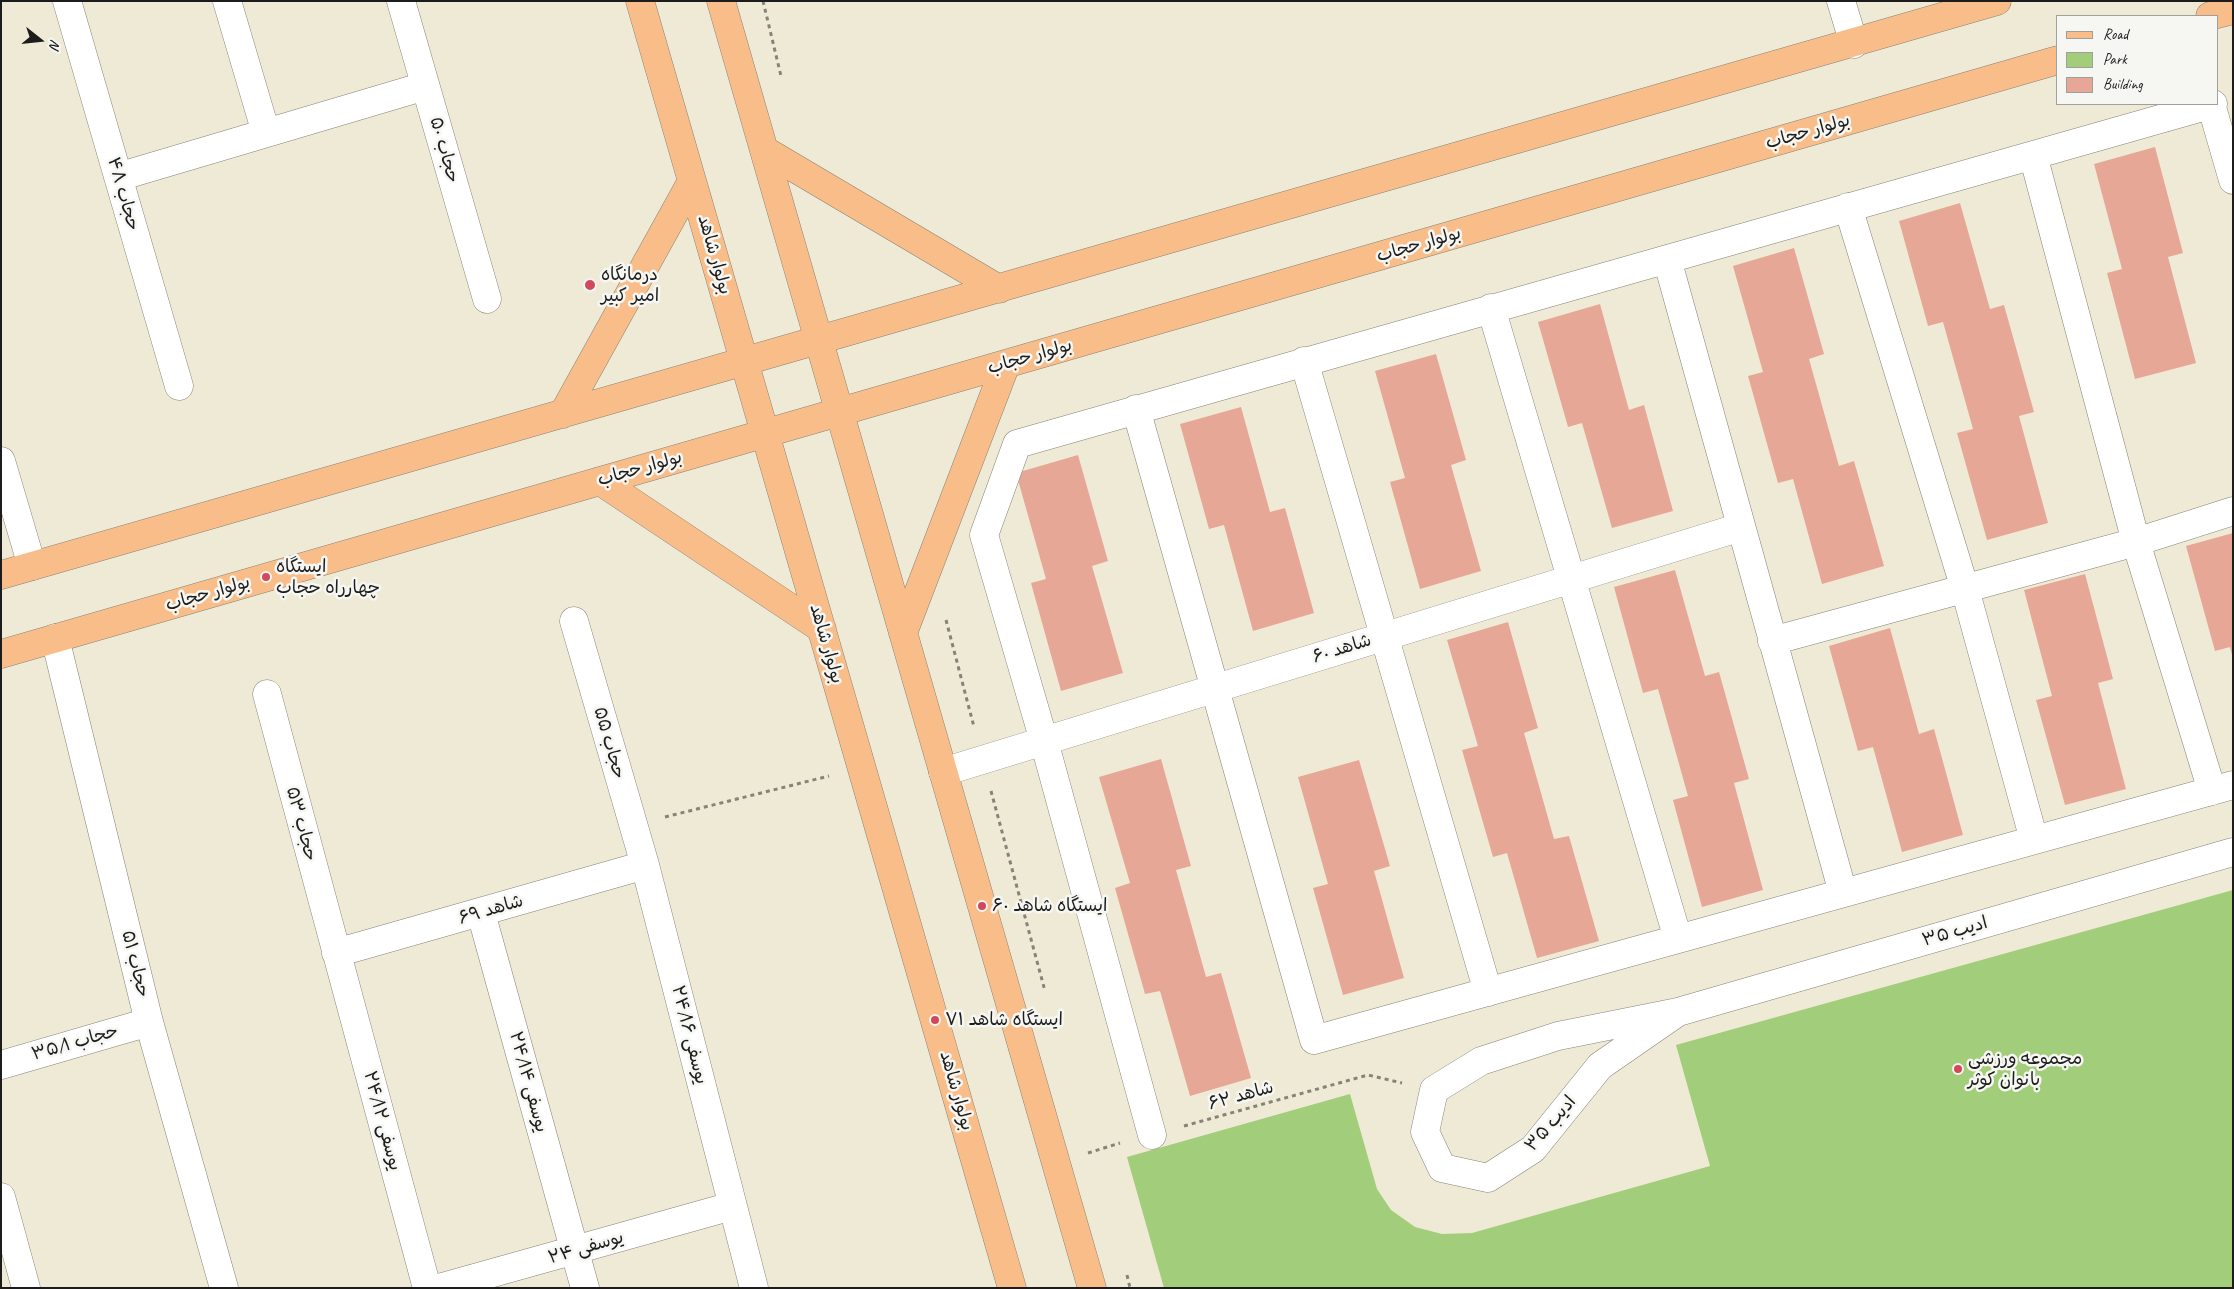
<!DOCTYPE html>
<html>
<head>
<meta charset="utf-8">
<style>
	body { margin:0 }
	#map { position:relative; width:2234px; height:1289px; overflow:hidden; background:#efead5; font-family:Caveat,sans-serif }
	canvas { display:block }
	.frame { position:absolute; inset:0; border:2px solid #1c1c1c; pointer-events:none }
	.legend { position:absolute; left:2056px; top:15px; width:162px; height:90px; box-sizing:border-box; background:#f6f6f2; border:1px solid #9f9f9c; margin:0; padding:6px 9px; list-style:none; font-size:15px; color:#1c1c1c }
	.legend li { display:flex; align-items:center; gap:10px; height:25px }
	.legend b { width:25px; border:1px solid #9f9f9c }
	.north { position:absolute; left:15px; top:15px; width:50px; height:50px; -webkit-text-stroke:4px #f6f6f2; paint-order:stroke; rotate:106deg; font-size:14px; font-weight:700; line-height:20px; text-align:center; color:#1c1c1c }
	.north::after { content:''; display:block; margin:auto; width:18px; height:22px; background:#1c1c1c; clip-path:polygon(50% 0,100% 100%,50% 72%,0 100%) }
</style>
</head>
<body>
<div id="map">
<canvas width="2234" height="1289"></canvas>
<div class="frame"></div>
<ul class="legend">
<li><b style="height:6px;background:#f8bd89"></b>Road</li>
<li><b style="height:14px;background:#a2cd7a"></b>Park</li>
<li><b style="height:14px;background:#e6a796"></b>Building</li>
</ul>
<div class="north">N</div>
</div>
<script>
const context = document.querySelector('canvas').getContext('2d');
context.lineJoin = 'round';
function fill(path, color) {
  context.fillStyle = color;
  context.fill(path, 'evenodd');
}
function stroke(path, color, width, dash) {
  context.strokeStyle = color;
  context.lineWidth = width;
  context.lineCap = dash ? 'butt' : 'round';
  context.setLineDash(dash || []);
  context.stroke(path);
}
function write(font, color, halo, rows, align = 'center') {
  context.font = font + ' Caveat,"Playpen Sans Arabic",sans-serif';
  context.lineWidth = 5;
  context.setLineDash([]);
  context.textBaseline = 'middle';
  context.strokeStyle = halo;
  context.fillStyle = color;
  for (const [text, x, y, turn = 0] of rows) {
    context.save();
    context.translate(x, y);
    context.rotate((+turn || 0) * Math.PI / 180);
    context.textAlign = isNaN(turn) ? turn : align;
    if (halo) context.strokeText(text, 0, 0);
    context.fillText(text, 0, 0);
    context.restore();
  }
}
fill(new Path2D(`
	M2233,890v398h-1069l-37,-131 223,-63 27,95 14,21 24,17 27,7 30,-1 238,-67 -34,-121z`), '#a2cd7a');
fill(new Path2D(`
	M2155,147l28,106 -15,4 28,106 -61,16 -28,-106 15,-4 -28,-105z
	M1960,203l30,106 14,-4 30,107 -15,4 29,107 -61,17 -30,-107 16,-4 -30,-107 -15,4 -29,-105z
	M1794,248l30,106 -15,5 30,107 15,-5 30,105 -62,18 -29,-105 -15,4 -30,-107 15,-4 -30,-106z
	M1600,304l29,106 15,-5 29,106 -61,17 -30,-105 -14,4 -30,-105z
	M1436,354l30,106 -15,5 30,106 -61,18 -30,-107 15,-4 -30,-107z
	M1241,407l29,105 15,-4 29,105 -61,18 -29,-106 -15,4 -29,-105z
	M1078,455l30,106 -16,5 31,107 -62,18 -30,-108 15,-4 -30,-106z
	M2233,533v122h-1l-2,-8 -15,4 -29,-105z
	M1675,570l30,106 14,-4 30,107 -15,4 29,107 -61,17 -29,-107 15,-4 -30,-107 -15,4 -29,-106z
	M2085,574l28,105 -15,4 28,106 -61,16 -29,-105 16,-4 -28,-106z
	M1508,622l30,106 -14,5 30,106 15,-3 30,105 -62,17 -30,-105 -14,4 -31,-107 16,-4 -31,-106z
	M1890,628l29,106 15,-5 29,106 -61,17 -29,-105 -15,4 -29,-105z
	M1161,759l30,107 -15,4 30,107 15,-4 30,105 -61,18 -30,-105 -15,3 -30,-106 15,-5 -31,-106z
	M1359,760l31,106 -16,5 30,107 -61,17 -30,-107 15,-4 -30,-107z`), '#e6a796');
const minor = new Path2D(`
	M67,1l112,385
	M227,1l39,132
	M401,1l86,298
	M1841,1l13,43
	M2211,104l22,76
	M2033,155l103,387 76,249
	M118,177l307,-91
	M1848,207l117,382 69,251
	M1667,259l176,634
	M1491,308l187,631
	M1304,361l184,631
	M1136,409l178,631 919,-255
	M1,461l31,105
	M574,621l71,244 109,423
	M55,638l94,384 75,266
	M1772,641l364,-99 97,-31
	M267,694l160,594
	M943,772l798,-245
	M481,913l104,375
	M336,953l309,-88
	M1678,1012l-78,54 -67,83 -45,29 -46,-10 -17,-36 9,-42 47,-29 77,-25 120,-24 555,-160
	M1,1065l148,-43
	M1152,1135l-108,-394 -60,-206 33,-91 1196,-340
	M1,1197l25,91
	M439,1288l293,-82`);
const major = new Path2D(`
	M640,1l372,1287
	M721,1l371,1287
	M2210,16l23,-6
	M764,150l235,139
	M563,414l129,-233
	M600,481l222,148
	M1,575l1996,-574
	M903,633l103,-269
	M1,654l2057,-594`);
stroke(minor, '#868378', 29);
stroke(major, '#868378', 29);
stroke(new Path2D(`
	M763,1l18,75
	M946,620l28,107
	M991,791l54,200
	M665,817l164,-41
	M1184,1126l184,-51 34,8
	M1088,1153l32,-10
	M1127,1275l3,13`), '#868378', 3, [4, 4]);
stroke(minor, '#fff', 28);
stroke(major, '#f8bd89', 28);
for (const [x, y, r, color] of [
	[590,285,6,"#d1495b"],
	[266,577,5,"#d1495b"],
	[982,906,5,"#d1495b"],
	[935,1020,5,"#d1495b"],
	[1958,1069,5,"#d1495b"]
]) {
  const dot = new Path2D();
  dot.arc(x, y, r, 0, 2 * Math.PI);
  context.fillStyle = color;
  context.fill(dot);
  stroke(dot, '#f6f6f2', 2);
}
write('18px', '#1c1c1c', '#f6f6f2', [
	["بولوار حجاب",1808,132,-16],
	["حجاب ۵۰",444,150,74],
	["حجاب ۴۸",123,194,74],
	["بولوار حجاب",1419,245,-16],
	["بولوار شاهد",714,255,74],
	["بولوار حجاب",1030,357,-16],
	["بولوار حجاب",640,469,-16],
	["بولوار حجاب",208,594,-16],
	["بولوار شاهد",826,644,74],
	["شاهد ۶۰",1342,649,-17],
	["حجاب ۵۵",609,743,74],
	["حجاب ۵۳",301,824,75],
	["شاهد ۶۹",491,910,-16],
	["ادیب ۳۵",1955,932,-16],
	["حجاب ۵۱",135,964,76],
	["یوسفی ۲۴/۱۶",689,1035,76],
	["حجاب ۳۵/۱",75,1043,-16],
	["یوسفی ۲۴/۱۴",528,1082,75],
	["بولوار شاهد",956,1091,74],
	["شاهد ۶۲",1241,1096,-15],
	["یوسفی ۲۴/۱۲",382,1121,75],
	["ادیب ۳۵",1551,1124,-49],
	["یوسفی ۲۴",586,1248,-16]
]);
write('18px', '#1c1c1c', '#f6f6f2', [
	["درمانگاه",601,275],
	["امیر کبیر",601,296],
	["ایستگاه",276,567],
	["چهارراه حجاب",276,588],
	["ایستگاه شاهد ۶۰",992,906],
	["ایستگاه شاهد ۷۱",945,1020],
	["مجموعه ورزشی",1968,1059],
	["بانوان کوثر",1968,1080]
], 'left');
</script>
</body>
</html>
